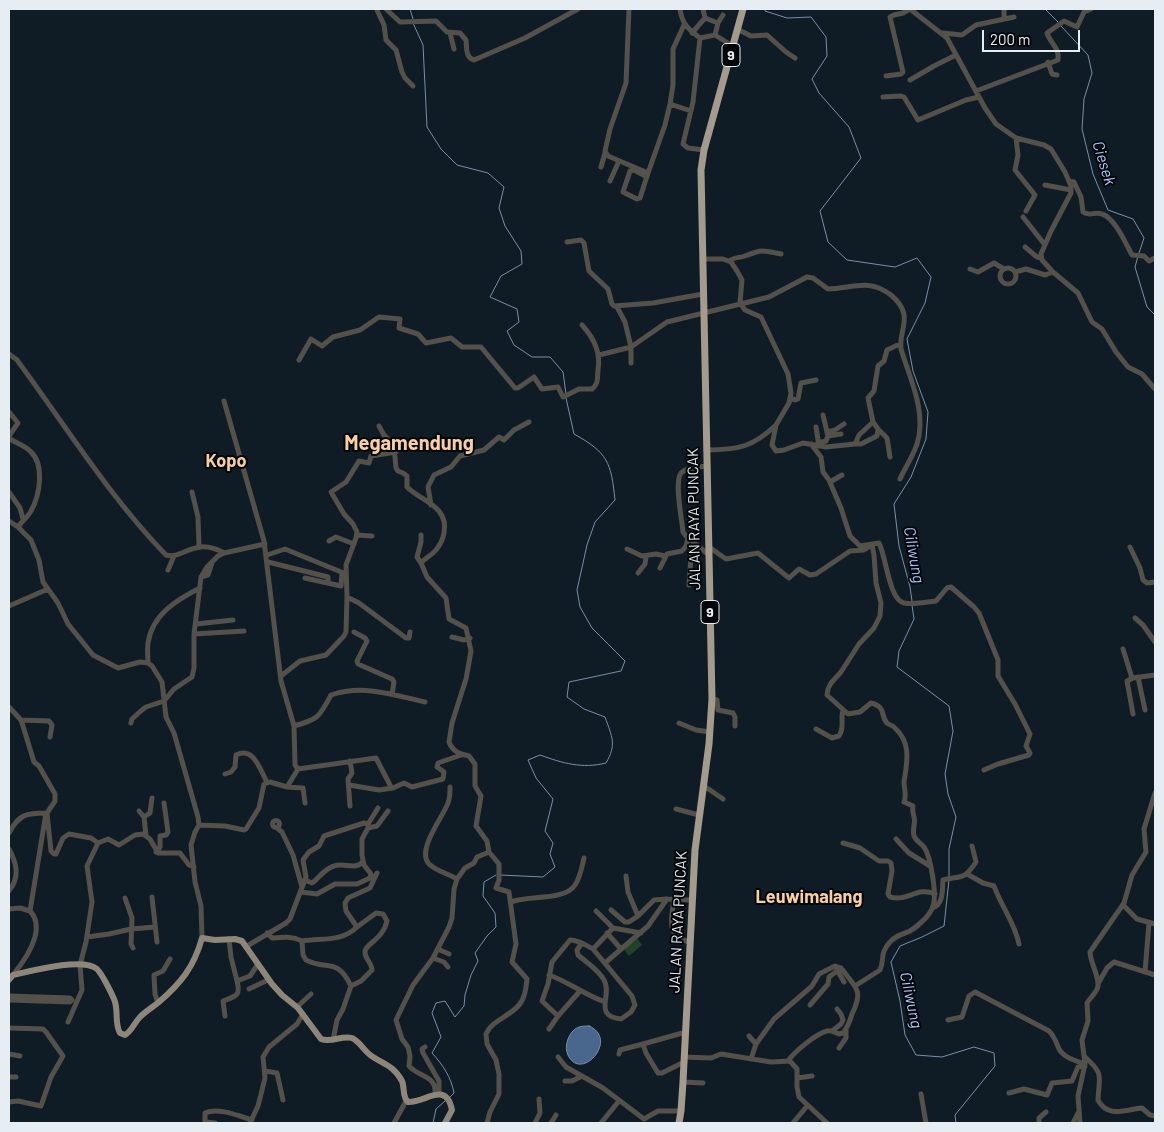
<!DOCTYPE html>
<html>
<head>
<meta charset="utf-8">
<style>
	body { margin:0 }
	#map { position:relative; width:1164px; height:1132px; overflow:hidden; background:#101c25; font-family:Barlow,sans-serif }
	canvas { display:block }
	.frame { position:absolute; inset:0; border:10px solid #e6eef4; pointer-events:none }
	.scale { position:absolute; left:982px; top:30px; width:98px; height:22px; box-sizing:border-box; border:2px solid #e6eef4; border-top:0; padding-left:6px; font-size:15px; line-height:18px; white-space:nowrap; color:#e6eef4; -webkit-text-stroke:4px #030609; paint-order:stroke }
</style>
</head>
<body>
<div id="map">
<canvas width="1164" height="1132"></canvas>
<div class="frame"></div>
<div class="scale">200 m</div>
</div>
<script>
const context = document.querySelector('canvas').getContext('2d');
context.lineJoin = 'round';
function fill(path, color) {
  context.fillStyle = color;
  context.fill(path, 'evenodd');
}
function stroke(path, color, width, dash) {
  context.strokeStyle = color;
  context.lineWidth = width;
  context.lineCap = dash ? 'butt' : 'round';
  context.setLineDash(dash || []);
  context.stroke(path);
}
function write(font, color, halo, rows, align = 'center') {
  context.font = font + ' Barlow,sans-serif';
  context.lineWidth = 4;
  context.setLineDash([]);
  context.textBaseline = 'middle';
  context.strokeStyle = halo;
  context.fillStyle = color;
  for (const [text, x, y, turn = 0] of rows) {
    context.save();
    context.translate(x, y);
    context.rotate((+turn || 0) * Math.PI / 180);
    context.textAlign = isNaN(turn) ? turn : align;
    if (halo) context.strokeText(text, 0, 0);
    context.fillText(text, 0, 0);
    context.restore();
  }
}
fill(new Path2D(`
	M637,938l5,7 -13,11 -6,-8z`), '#1e4327');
const water = new Path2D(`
	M589,1026c31,13 -8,57 -21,29 -4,-8 0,-20 6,-25 4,-4 10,-4 15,-4z`);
fill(water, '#49668d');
stroke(water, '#788fac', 1);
stroke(new Path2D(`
	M410,9l3,10
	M765,9v2l22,7 24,-1 15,20 1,19 -15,23 7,14 30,34 12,31 -41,53 8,31 19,18 48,7 22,-9 14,19 -6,26 -18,36 6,32 15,41 -2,27 -15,38 -17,27 5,42 11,41 2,14
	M1045,9l14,14
	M413,23l10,22 4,82 14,22 16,16 31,8 16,14 -5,21 6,18 16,25 1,13 -21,12 -11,21 27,12 2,13 -12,9 7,14 18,12h18l13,15 3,22
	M1061,26l27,29 4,18 -8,26 -2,30 11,45 15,36 25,9 11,19 -5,15
	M1138,256l-3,11 12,40 8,8
	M912,605l2,14 -15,32 -2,16 52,39 4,25 -8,43 3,20 8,23 -7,32v27
	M500,875l43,2 12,-10 -5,-13 3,-11 -8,-12 8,-32 -17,-21 -8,-18 12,-5c22,8 42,14 66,8 11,-19 6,-26 -1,-46l-21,-8 -17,-12 2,-15 52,-11 4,-10 -33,-33 -12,-21 -3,-17 10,-45 8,-23 20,-22c-4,-38 -7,-47 -41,-66l-8,-36
	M949,880l-5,46 -22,11 -22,9 -9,16 9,39 5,34 11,20 26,2 32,-10 20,6 1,13 -40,49 1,8
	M450,1097l4,-4c-3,-16 -11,-28 -22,-40l9,-16 -9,-24 4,-10 9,-2 10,16 9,-11 1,-11 6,-20 7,-14 -3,-8 12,-17 9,-9 -1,-14 -12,-17 1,-14 12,-7
	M433,1123l3,-14 9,-8`), '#788fac', 1);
stroke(new Path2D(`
	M386,9l14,13 36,-1 11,11 13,1 6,7c1,8 -1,17 8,20l51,-22 53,-29
	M629,9l-3,74 -16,46 -5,22 3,5 40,17 17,-48 5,-21 3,-19v-36l11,-24
	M680,9c2,15 8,20 20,29l15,-3 19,12
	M703,9l2,9
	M910,9l37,29 38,70 11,16 20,14 28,7 7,4 14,23 6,14v7l-20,38 -10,23 1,6 11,12 25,21 14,29 10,7 14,23 12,15 14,7 13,15
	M1004,9v10
	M377,10l7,15 2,15 10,10 6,22 3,6 8,8
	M739,30l12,6 16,-1 19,17 9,6
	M450,33l4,16
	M692,33l13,-15 13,5
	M943,33l19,2 14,-10 38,-8
	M715,35l3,-12 5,-8
	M700,38l-7,64 -10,42 5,4 16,2
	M1048,62l4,12 5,1
	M886,76l15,-2 2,-2 -13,-55 4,-2 9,-2 7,-4
	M910,80l24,-14 22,-11
	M976,91l82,-31c2,-12 -8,-17 -11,-27l17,-12 13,6 7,-15 7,-3
	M883,97l18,-1 3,1 14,23 48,-20 13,-3
	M670,104l21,7
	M1016,138l2,17 -3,15 20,25 -9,16
	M601,167l4,-14
	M647,177l-13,-7 -4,1 -7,21 14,7 3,-1 8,-25
	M610,181l9,-20
	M1069,181l5,1 7,15 2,15c7,5 12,-1 19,2 13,4 24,30 30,41l12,1 5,5 6,-3
	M1045,185l26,5
	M1023,217l22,28
	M567,242l14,-2 3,3 5,28 19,18 4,15 2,2 39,-3 50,-9
	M1025,247l12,10 4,1
	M703,259h20l8,3 6,9 5,9 -2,23 5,7 16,7 27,57 3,19 -2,10 -13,22 -4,20 4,6 8,-1 19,-7 23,4 29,-3 4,-9 14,-13 -5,-24 6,-7 4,-25 6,-5 3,-11 13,-6
	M729,261c5,-4 10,-3 16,-5 18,-7 16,-6 36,-2
	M1000 276a8 8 0 1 1 16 0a8 8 0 1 1-16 0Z
	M970,269l8,3 16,-9 10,6
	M1015,272l11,-3 19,6 8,-3
	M9,354l8,6c48,65 92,136 149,195 17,5 28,-19 58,-2
	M599,355l32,-8 -6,-25 -8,-15
	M299,360l12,-21 11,7 11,-9 27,-7 19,-13 21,2 -1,9 19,6 8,9 25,-5 11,9h19l34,41h3l16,-11 8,12 16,-2 5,10 16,-8h13c7,-6 5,-11 6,-19 3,-17 -4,-32 -16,-45
	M631,363v-16l36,-25 102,-25 38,-20 6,1 15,11c25,-1 41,-11 63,6 6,5 11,11 13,19 2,12 -5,23 -3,35 9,30 26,63 16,95 -4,12 -12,24 -17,35
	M791,398l4,2 3,-1 3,-16 15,-3
	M9,412l9,11 -9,13
	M823,415l4,17
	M379,426l5,9 10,11 2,22 2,3 5,2 4,3v11c15,15 42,19 37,46 -1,6 -4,12 -8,17 -5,6 -11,8 -15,13l6,14 19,21 3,21 17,9 5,23 -5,28 -14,44 -3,19c4,10 11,12 20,14l6,8v22l6,10 -5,30 11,15 2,11 10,12v16l-3,8 13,4 7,52 -4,18 15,17c-1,9 -2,19 -8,26 -10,12 -27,15 -33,29l1,10 9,16 3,14v20l-9,18 -3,11
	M816,427l3,19
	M878,429l9,9 3,19
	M828,436l-1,-4 8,-2 9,-6
	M9,438c6,5 15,7 21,13 15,13 10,44 1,60 -3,6 -9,10 -13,16
	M818,443l8,-2 2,-5 13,-2
	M811,444l10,13 2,15 6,8 12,28 9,28 10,10 19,-3c7,13 10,57 25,60 10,2 22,-1 32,-2l11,-13 4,-1 23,20 5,6 19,47v16l17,28 15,30 -4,12 4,7 -1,2 -31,9 -14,6
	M855,444h6l16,-8 1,-7 -5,-7
	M706,450c32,0 47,-3 70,-25
	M707,466c-8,1 -20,1 -26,7 -7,9 1,47 2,59l3,4 23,19
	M830,482l12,-7
	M9,492l11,16 3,11
	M192,492l6,25 1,29
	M431,505l-3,-18 6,-12 17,-8 9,-11 24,-6 15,-13 5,3 10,-10 15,-8
	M9,521l9,6 13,13 8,20 4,22 15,21 10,21 25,31 25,13 22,-6 8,1 4,3 10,16 4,35 8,16 24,84 1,8 -4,7 -4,13 4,37 6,24 1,32
	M357,535l15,1
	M421,535v7l-4,15 4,6
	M329,541l7,-4 18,7
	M709,547l17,12 32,-6 31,25 10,-9 11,6 6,-1 34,-23 14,-1 8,-5 2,10 2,28 5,20 -1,13 -6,12 -15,16 -18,28 -10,11 -3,6 -1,6 21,19 12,-2 11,-9c16,4 9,13 16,20 2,2 5,2 7,4 18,16 13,35 10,55 0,7 3,13 0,20l9,4c-1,6 0,6 1,11 2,5 -2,12 0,19 2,5 7,7 10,11 7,10 13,48 9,59 -2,9 -16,21 -23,25 -8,3 -15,5 -20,11 -11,12 -5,17 -10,28l-25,16
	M1130,547l10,21 3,12 4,3 8,-1
	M627,549l15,7 14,-2 9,2
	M267,555l18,-6 61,25
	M268,562l60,15v6
	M660,568l7,-14 15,-3 4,-5 2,-8
	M168,570l6,-14
	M638,573l7,-9 1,-7
	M201,577l7,-2 4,-12
	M305,578l36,8 1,-13
	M689,585l2,-28 8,-10
	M347,597l12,6 47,35h3l1,-6
	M9,606l39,-17
	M1135,618l8,7 12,17
	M196,624l37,-4
	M354,632l11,6 2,3 -10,20 1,3 34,15 2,3 -2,12
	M194,634l50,-3
	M452,637l12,3 6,-2
	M1123,649l9,29
	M148,663c0,-7 -1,-13 0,-20 4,-28 28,-43 52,-55
	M281,676l19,-15 26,-6 18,-19 2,-4 1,-35 -1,-32 10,-27 1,-6 -4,-8 -9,-10 -13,-22 15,-10 13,-21 10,2 2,-7 25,-4
	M1138,677l7,33
	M712,699l5,1 1,10 15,3 2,4v9
	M9,707l12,13 2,6 11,36 5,4 16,28v7l-8,12 4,38 3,3h2l7,-16 6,-4 22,4 7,5
	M1133,714l-6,-33 6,-3 22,-3
	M21,720l28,1 3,4 -2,12
	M131,723l1,-4 10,-9 4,-3 18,-6 10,-12 18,-12 2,-9v-34l7,-57 6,-10 11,-11 6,-3 41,-9
	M679,723l17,7 14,2
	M294,726c25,-7 25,-9 37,-31 32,-11 63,0 94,7
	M816,729l16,9 7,-2c6,-8 1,-17 4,-25
	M298,769l78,-11 15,29
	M225,774l6,-2 4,-5 1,-12c18,-9 24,15 31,27
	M349,785l30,5 14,-2 11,-5 8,4 31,-8 1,-7 -7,-5 1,-4 23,-8
	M704,786l19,13
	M287,787l16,1 2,15
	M450,787c0,5 0,11 -2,16 -5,14 -32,47 -19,61 7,7 20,10 28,15
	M350,806l-2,-27 4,-6 -2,-12
	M676,809l23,6
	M139,811l5,6 2,18
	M144,817l6,-4 2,-15
	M272.5 824a3.5 3.5 0 1 1 7 0a3.5 3.5 0 1 1-7 0Z
	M368,824l10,-16
	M199,825l26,1 19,4 2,-1 13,-21 5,-24 6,-2 17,5 11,-18 -3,-4 -1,-39 -13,-45 -17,-140 -40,-140
	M277,828l5,4 11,23 9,32
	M368,828l9,-2 11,-15
	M9,833c10,-19 17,-20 38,-20
	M896,839l13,14 21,13
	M843,843l17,5 19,13h9l3,2 1,8 -4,23 2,3c18,5 27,-11 45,-3
	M9,849c8,15 11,28 0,42
	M156,852l4,-5v-11l6,-1 2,-3 -4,-29
	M967,874l16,9 11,3c7,20 21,37 25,58
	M626,876l2,16 10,24
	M305,880l7,3c7,-5 12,-14 22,-17 10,-4 23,5 29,-5
	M152,897l5,45
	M125,898l7,20 -1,26 2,4
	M674,899c-1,10 -6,28 2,36 4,3 10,6 14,8
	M511,902c17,-7 54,-1 64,-17 5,-7 7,-18 9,-27
	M1123,905l14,14 18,5
	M933,908c11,-5 9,-18 10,-28 17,-5 20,2 33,-18l-4,-16
	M9,909l11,-1 10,3c17,18 -5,49 -17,64
	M611,910l14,12h4l9,-6 16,-16 13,-1
	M30,911l16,-98
	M596,911l17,17
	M267,933l5,5c11,-1 20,-2 30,3l1,14 3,5c22,11 31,-3 45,26l-8,23 -6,11 -4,20
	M607,933l14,16
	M87,937l22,-3 22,-5 24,-2
	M229,939l2,18 6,24
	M302,941c20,-3 40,1 55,-14
	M247,946l39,-23 4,-4 16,-42 -3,-17 6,-8 10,-6 5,-10 40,-13 4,1v4l-6,11v16l2,10 7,9 -1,4 -13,6h-22l-18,10 -16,-2
	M438,949l11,5
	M593,949l20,-21 28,5
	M433,958l11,4 4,5
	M605,963l43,-37 19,-27 25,1
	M837,970l7,12
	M1145,972l4,-49
	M549,975c20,7 36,20 56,27
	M1099,982l8,-14 7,-6 41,13
	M351,986l10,-5 11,-11c0,-7 -8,-12 -7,-19 2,-8 18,-12 22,-30l-4,-7 -7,-1 -19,14 -11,-16 -1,-8 3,-5 22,-10 7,-15
	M249,989l19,-9
	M580,991l-22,25 -16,-15 6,-17 4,-22 18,-22c8,0 16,5 23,9l39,47 3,9 -4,7 -10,7c-29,-3 -8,-24 -17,-39 -5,-10 -18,-18 -26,-25l-1,-5 5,-7
	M9,996l61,2 2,2 -2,2 -61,-2
	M158,1003l-3,-9 -1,-19 9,-4 7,-12
	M297,1007l14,-13
	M225,1016l-2,-15c13,-5 18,-5 14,-20l13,-5 8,-12
	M948,1020l14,-3 7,-21 6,-4 74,39c6,6 7,11 10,18 5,9 18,12 26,15
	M68,1022l14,-32 -2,-25 6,-23 6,-40 -5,-36 11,-23 10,-4 11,6 16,-10 8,-1 7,5 8,14h22l9,12 5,2
	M9,1028l34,1 3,3 17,24 -12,21 -10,29 -23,-5 -9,1
	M549,1029l9,-13
	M832,1031l9,-7 2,-4 -2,-6 -4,-5
	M749,1036l7,8 -5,15
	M756,1044l18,-25 38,-33 7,-12 16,-8 6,2
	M425,1047l-3,2 1,4 16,28v13
	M839,1048l7,-10v-8
	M9,1054l11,2
	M619,1054l1,-4 23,-6
	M1084,1056c21,19 15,19 14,44 10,19 29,9 44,8l8,7 5,1
	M558,1057l8,10 37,21 41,31
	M684,1057l27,1 10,-4 50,8 19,-1 7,8v18l2,10 28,26
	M788,1061c6,-9 29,-28 39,-30 5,-1 8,2 12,3l4,-1c5,-6 7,-12 9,-19 12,-24 4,-26 -11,-46l-12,9 -1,7 -18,21
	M684,1062l-22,11h-4l-12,-20 -3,-9 43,-12
	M265,1071l12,2 6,27
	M9,1077h7
	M797,1078l15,-2
	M565,1081h7l10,-5
	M683,1082l20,1
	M1009,1093l15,-4 23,6 5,-12 20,-2 6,-14 7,-1
	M435,1094c2,-19 -17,-17 -26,-28l1,-10 -2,-9 -6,-8 -6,-19 17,-35 20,-27 16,-31 3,-9 2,-29 3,-10 8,-11 9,-5 3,-6 12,-5
	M921,1094l5,29
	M644,1119l14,-8h23
	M215,1123l-10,-1v-9c13,-6 34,3 47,7
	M250,1123l8,-17 7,-28 -2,-21 6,-10 28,-23 6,-10
	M394,1123l12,-22
	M535,1123l5,-10 -1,-14
	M551,1123l5,-8
	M601,1123l18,-22
	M793,1123l14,-17
	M1039,1123v-5l7,-6
	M1073,1123l6,-12
	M1080,1123l-2,-27 7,-32 -3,-24 6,-19 -1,-18c3,-5 8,-9 10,-14 5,-8 -7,-26 -7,-37l34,-49 8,-28 14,-23 -2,-23 11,-36`), '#54504a', 5);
stroke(new Path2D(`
	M9,980l4,-5c18,-4 69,-18 84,-6 5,5 14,23 17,30 5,11 0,24 6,34l5,2c7,-4 9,-12 15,-18 6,-6 13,-10 19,-15 22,-19 35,-35 43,-64l13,2 20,-1 7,2 30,43 10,11 16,13 23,31c10,4 21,-4 31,-1 7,3 11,11 17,16 12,10 24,10 33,27 3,7 0,16 6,21 17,1 38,-22 44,8l-7,13`), '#8d8679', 6);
stroke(new Path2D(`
	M679,1123l2,-12 2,-29 12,-232 14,-106 3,-45 -11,-529 3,-20 39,-141`), '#a49b8c', 7);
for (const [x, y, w] of [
	[731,55,18],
	[710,612,18]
]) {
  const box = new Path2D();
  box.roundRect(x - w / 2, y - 11.5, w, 23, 4);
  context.fillStyle = '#030609';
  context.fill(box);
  stroke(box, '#e6eef4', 1);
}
write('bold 14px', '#e6eef4', null, [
	["9",731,55],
	["9",710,612]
]);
write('15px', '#e6eef4', '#030609', [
	["JALAN RAYA PUNCAK",694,519,-91],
	["JALAN RAYA PUNCAK",678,922,-87]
]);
write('italic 16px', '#a4c9fb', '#030609', [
	["Ciesek",1104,163,73],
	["Ciliwung",914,555,80],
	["Ciliwung",911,1000,78]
]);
write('bold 18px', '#face9e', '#030609', [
	["Kopo",226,461],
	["Leuwimalang",809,897]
]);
write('bold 20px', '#face9e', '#030609', [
	["Megamendung",409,443]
]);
</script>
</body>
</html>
